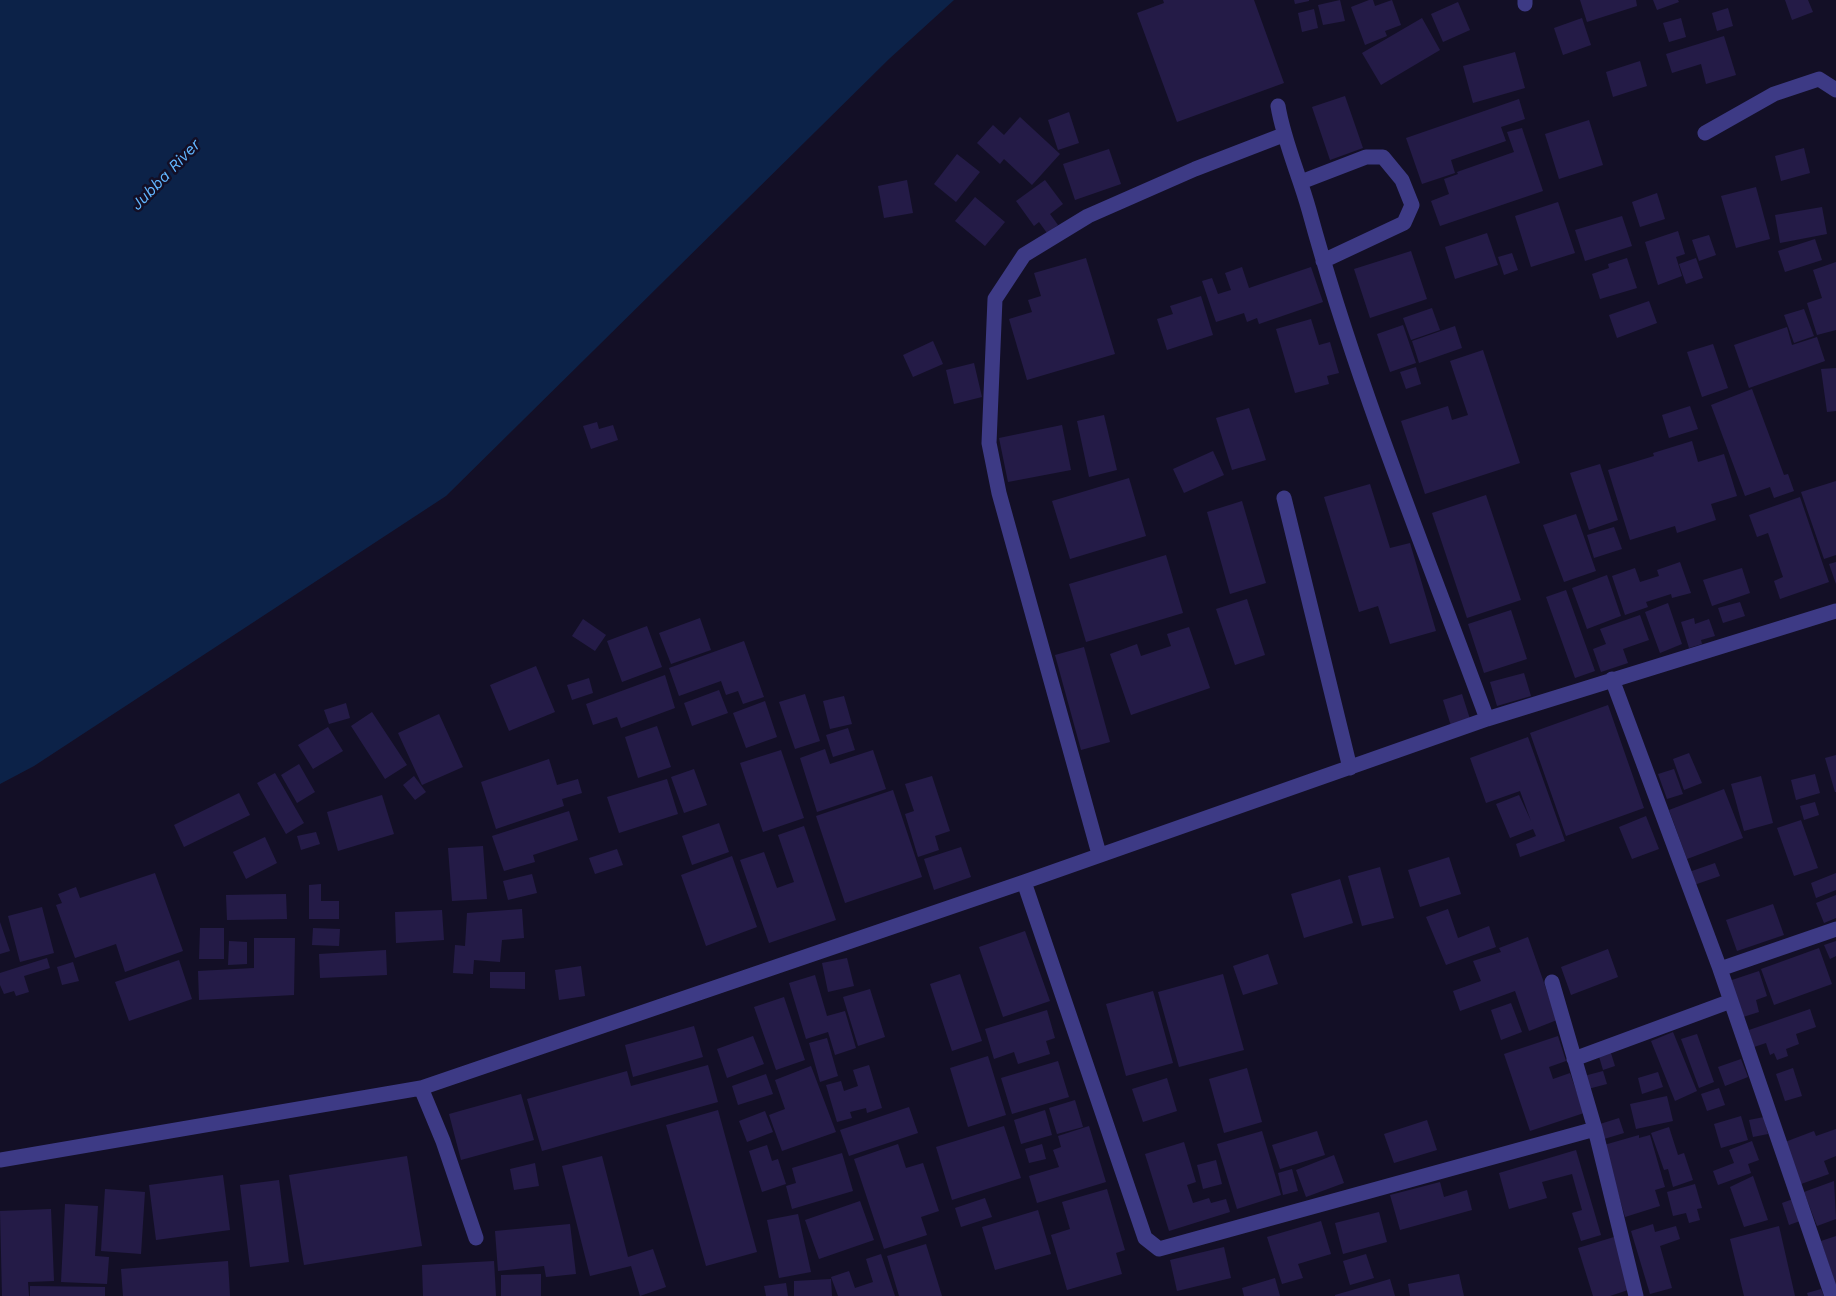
<!DOCTYPE html>
<html>
<head>
<meta charset="utf-8">
<style>
	body { margin:0 }
	canvas { display:block; background:#130f26 }
</style>
</head>
<body>
<canvas width="1836" height="1296"></canvas>
<script>
const context = document.querySelector('canvas').getContext('2d');
context.lineJoin = 'round';
function fill(path, color) {
  context.fillStyle = color;
  context.fill(path, 'evenodd');
}
function stroke(path, color, width, dash) {
  context.strokeStyle = color;
  context.lineWidth = width;
  context.lineCap = dash ? 'butt' : 'round';
  context.setLineDash(dash || []);
  context.stroke(path);
}
function write(font, color, halo, rows, align = 'center') {
  context.font = font + ' "Work Sans",sans-serif';
  context.lineWidth = 5;
  context.setLineDash([]);
  context.textBaseline = 'middle';
  context.strokeStyle = halo;
  context.fillStyle = color;
  for (const [text, x, y, turn = 0] of rows) {
    context.save();
    context.translate(x, y);
    context.rotate((+turn || 0) * Math.PI / 180);
    context.textAlign = isNaN(turn) ? turn : align;
    if (halo) context.strokeText(text, 0, 0);
    context.fillText(text, 0, 0);
    context.restore();
  }
}
fill(new Path2D(`
	M0,0h954l-65,59 -443,437 -412,270 -34,18z`), '#0c2248');
fill(new Path2D(`
	M1163,0h91l30,83 -107,39 -40,-109 27,-10z
	M1294,0h15v1l-14,3z
	M1340,0l5,21 -22,4 -5,-20z
	M1369,0h4l2,6 17,-6 9,25 -16,6 2,5 -22,9 -14,-38z
	M1580,0h56l1,6 -50,16z
	M1653,0h25l1,2 -22,8z
	M1785,0h23l5,12 -21,8z
	M1458,2l12,28 -27,12 -12,-28z
	M1728,8l5,18 -16,5 -5,-18z
	M1314,9l4,19 -16,4 -4,-19z
	M1422,18l18,32 -59,35 -19,-32z
	M1582,18l9,27 -28,10 -9,-27z
	M1681,18l5,19 -17,5 -6,-19z
	M1724,36l12,39 -30,9 -5,-20 -29,9 -6,-19z
	M1515,52l10,36 -52,15 -10,-37z
	M1640,61l7,25 -34,11 -7,-25z
	M1345,96l18,52 -33,12 -18,-53z
	M1519,99l6,20 -24,8 5,14 -55,19 4,13 -33,11 -16,-46z
	M1069,112l10,31 -21,7 -10,-30z
	M1020,117l40,37 -28,31 -28,-26 -4,5 -23,-21 16,-18 11,10z
	M1589,120l14,45 -44,14 -14,-45z
	M1522,128l21,63 -103,35 -9,-25 18,-7 -5,-15 14,-5 -1,-2 57,-20 -7,-20z
	M1804,148l6,25 -29,8 -6,-25z
	M1109,149l12,35 -46,16 -12,-36z
	M957,154l23,18 -24,30 -22,-18z
	M907,180l6,33 -29,5 -6,-32z
	M1045,180l18,24 -13,10 8,11 -11,8 -8,-11 -5,4 -18,-25z
	M1756,187l14,52 -34,9 -15,-52z
	M1657,193l8,26 -25,8 -8,-25z
	M975,197l30,25 -20,24 -30,-25z
	M1558,202l17,51 -44,14 -16,-51z
	M1822,207l5,27 -47,9 -5,-28z
	M1622,216l10,30 -47,15 -10,-31z
	M1678,231l7,23 -9,3 6,19 -24,9 -13,-43z
	M1487,233l11,32 -43,14 -10,-32z
	M1709,235l7,20 -17,6 -7,-21z
	M1815,239l7,21 -37,12 -7,-21z
	M1411,251l16,48 -57,19 -16,-49z
	M1512,253l6,17 -14,5 -6,-18z
	M1086,258l29,96 -88,26 -18,-61 23,-7 -4,-12 13,-4 -7,-23z
	M1627,258l10,30 -37,11 -8,-25 17,-6 -1,-4z
	M1696,258l7,20 -17,6 -7,-20z
	M1836,262v68l-19,5 -10,-32 15,-5 -9,-28z
	M1242,267l7,21 62,-21 12,35 -64,22 -2,-6 -10,4 -3,-9 -28,9 -14,-41 10,-3 6,16 13,-4 -6,-17z
	M1201,296l12,39 -46,15 -10,-31 16,-5 -3,-8z
	M1649,301l8,22 -40,15 -8,-23z
	M1432,308l8,22 -29,10 -8,-22z
	M1804,309l10,27 -20,7 -10,-28z
	M1311,319l8,26 11,-3 9,31 -12,3 2,8 -34,9 -19,-64z
	M1403,325l13,38 -26,9 -13,-38z
	M1455,326l7,22 -43,15 -7,-22z
	M1787,327l5,18 25,-8 8,24 -76,27 -15,-43z
	M933,341l10,23 -30,13 -10,-22z
	M1713,344l15,44 -26,9 -15,-45z
	M1483,350l37,113 -95,31 -24,-73 47,-15 4,14 16,-5 -18,-54z
	M974,363l8,34 -28,7 -8,-34z
	M1416,367l5,17 -15,5 -6,-17z
	M1836,368v43l-9,1 -6,-43z
	M1752,389l32,86 4,-1 6,17 -20,7 -4,-11 -25,9 -34,-91z
	M1690,406l8,23 -29,9 -7,-23z
	M1249,408l17,52 -34,10 -16,-52z
	M1104,415l13,55 -28,7 -12,-56z
	M597,422l2,7 14,-4 5,15 -27,9 -8,-23z
	M1062,425l9,45 -63,12 -9,-44z
	M1692,441l6,21 26,-8 13,42 -26,8 5,16 -39,13 -2,-7 -45,14 -22,-70 46,-14 -1,-3z
	M1213,451l11,24 -40,18 -11,-24z
	M1600,464l18,56 -29,10 -19,-57z
	M1129,478l17,58 -76,23 -18,-58z
	M1836,481v74l-12,4 -23,-67z
	M1370,484l20,64 20,-5 26,88 -46,13 -12,-38 -19,6 -35,-115z
	M1486,495l35,105 -54,18 -35,-105z
	M1800,497l29,85 -49,17 -6,-18 9,-4 -15,-44 -11,4 -8,-22z
	M1242,501l24,82 -36,11 -23,-82z
	M1576,514l20,57 -32,11 -21,-57z
	M1614,527l8,22 -28,9 -7,-23z
	M1166,555l17,58 -97,29 -17,-58z
	M1680,562l11,31 -19,5 -1,-4 -25,8 2,5 -23,8 -13,-39 23,-8 5,14 19,-6 -2,-6z
	M1836,562v22l-7,-20z
	M1742,568l8,25 -38,13 -9,-26z
	M1607,575l14,41 -34,13 -15,-41z
	M1566,590l29,81 -20,7 -29,-81z
	M1247,599l18,56 -30,10 -19,-56z
	M1740,602l5,14 -22,7 -5,-15z
	M1668,603l14,41 -22,9 -15,-41z
	M1511,610l16,49 -43,14 -16,-49z
	M1640,615l9,25 -26,9 5,14 -27,9 -8,-23 13,-5 -6,-15z
	M700,618l11,32 -40,14 -12,-31z
	M1694,618l1,6 14,-5 6,17 -14,4 1,4 -13,4 -8,-26z
	M583,619l23,16 -11,16 -23,-15z
	M647,626l15,41 -40,15 -15,-41z
	M1189,627l21,61 -79,27 -21,-61 27,-10 4,12 30,-10 -4,-12z
	M744,641l20,56 -21,7 -5,-13 -12,4 -5,-14 -42,15 -10,-28z
	M1084,647l26,95 -29,8 -26,-95z
	M536,666l19,46 -46,19 -19,-46z
	M1524,673l7,23 -34,10 -7,-24z
	M665,675l10,33 -54,20 -4,-11 -24,8 -7,-21z
	M589,678l4,15 -21,7 -5,-15z
	M719,690l9,23 -36,13 -8,-23z
	M805,694l15,47 -25,8 -16,-47z
	M1462,694l8,25 -19,7 -8,-26z
	M844,696l8,28 -22,5 -7,-28z
	M765,701l12,36 -31,11 -13,-35z
	M346,703l4,15 -21,6 -5,-14z
	M1608,705l36,103 -78,28 -36,-103z
	M372,712l35,53 -22,14 -34,-53z
	M439,714l24,53 -41,18 -24,-52z
	M657,726l14,41 -33,11 -13,-41z
	M328,727l15,24 -30,18 -15,-24z
	M848,728l7,22 -22,7 -7,-22z
	M1528,737l37,104 -45,16 -4,-13 20,-8 -3,-7 -23,9 -14,-34 23,-9 12,26 -11,-30 -34,12 -16,-45z
	M825,749l5,15 43,-14 13,39 -69,23 -17,-54z
	M781,750l23,68 -41,14 -23,-69z
	M1689,753l13,30 -18,7 -11,-31z
	M1836,755v37h-1l-10,-34z
	M549,759l8,26 21,-6 4,14 -20,6 2,7 -68,23 -15,-47z
	M299,764l16,28 -18,11 -16,-28z
	M694,769l13,36 -23,8 -13,-36z
	M1674,769l9,25 -16,5 -9,-25z
	M275,773l29,50 -18,11 -29,-51z
	M1815,774l5,19 -24,7 -5,-20z
	M414,776l12,16 -11,8 -12,-15z
	M932,776l18,55 -15,5 4,14 -21,7 -13,-43 9,-3 -9,-27z
	M1761,776l12,47 -29,8 -13,-47z
	M667,779l11,35 -59,19 -12,-36z
	M1724,789l19,49 -56,21 -18,-49z
	M893,790l29,87 -77,26 -29,-87z
	M239,793l11,22 -66,32 -10,-22z
	M382,795l12,39 -56,17 -11,-39z
	M1815,802l4,13 -15,5 -4,-14z
	M569,811l9,29 -45,15 2,7 -31,9 -12,-35z
	M1646,816l13,33 -27,10 -13,-32z
	M1801,820l17,48 -24,8 -17,-48z
	M719,823l10,29 -37,13 -10,-29z
	M804,826l32,94 -67,23 -29,-83 24,-8 13,36 17,-6 -16,-47z
	M316,832l4,12 -19,6 -4,-14z
	M265,837l12,26 -31,16 -13,-27z
	M483,846l4,53 -35,2 -4,-53z
	M961,847l10,30 -37,13 -10,-31z
	M617,849l6,16 -28,9 -6,-16z
	M732,856l25,71 -51,19 -25,-71z
	M1449,857l12,37 -41,13 -12,-37z
	M1715,863l5,13 -26,9 -5,-13z
	M1380,867l14,51 -32,8 -14,-50z
	M155,873l28,78 -58,21 -9,-28 -41,14 -19,-53 6,-2 -4,-9 18,-7 4,11z
	M1836,873v17l-20,8 -5,-15z
	M532,874l5,19 -29,7 -5,-19z
	M1340,879l13,44 -49,15 -13,-44z
	M321,884v17h18v18h-30v-34z
	M286,894l1,25 -60,1 -1,-25z
	M1836,895v23l-12,5 -8,-20z
	M1773,904l11,31 -47,16 -11,-31z
	M42,907l12,46 -34,9 -12,-46z
	M522,909l2,29 -22,2 -2,22 -26,-2 -1,14 -20,-1 2,-28 10,1 2,-33z
	M1448,909l10,29 31,-12 7,21 -50,18 -20,-48z
	M442,910l2,30 -48,3 -1,-31z
	M0,922l10,29 -10,3z
	M200,928h24v31h-25z
	M313,928l27,1 -1,17 -27,-1z
	M1025,931l25,70 -47,16 -24,-70z
	M1528,937l29,83 -28,11 -14,-40 -55,20 -7,-20 28,-10 -8,-20 28,-9 -2,-4z
	M254,938h41l-1,57 -95,5 -1,-29 56,-3z
	M229,941l18,1v22l-19,1z
	M1836,941v15l-6,3 -6,-14z
	M1819,948l13,36 -58,21 -13,-36z
	M1608,949l10,28 -47,18 -10,-28z
	M386,950l1,25 -67,3 -1,-24z
	M1268,954l10,30 -35,11 -10,-29z
	M47,958l3,10 -26,8 5,16 -13,4 -2,-5 -10,3 -4,-9v-12z
	M847,958l7,28 -26,6 -6,-29z
	M179,960l13,39 -63,22 -14,-39z
	M73,962l6,19 -17,4 -5,-18z
	M581,966l4,30 -26,4 -4,-30z
	M1759,971l8,25 -11,4 3,12 -16,5 -14,-36z
	M490,972h35v17l-35,-1z
	M960,974l22,67 -30,10 -22,-67z
	M1223,974l21,76 -65,17 -21,-75z
	M815,975l12,41 18,-5 11,37 -21,7 -7,-23 -22,7 -17,-56z
	M870,989l15,48 -27,9 -15,-49z
	M1153,991l20,72 -47,13 -20,-72z
	M784,997l21,63 -29,10 -22,-63z
	M1511,1003l11,29 -21,8 -10,-30z
	M1810,1009l6,18 -20,7 3,10 -13,5 2,7 -11,4 -3,-7 -4,2 -4,-12 -12,4 -5,-17z
	M1047,1010l8,28 -9,3 4,13 -32,10 -4,-12 -20,7 -9,-30z
	M694,1026l9,31 -70,20 -8,-32z
	M1673,1032l24,59 -22,10 -24,-60z
	M1697,1034l17,48 -15,6 -18,-49z
	M753,1036l11,28 -37,14 -10,-29z
	M1558,1036l8,25 -17,6 4,12 17,-6 14,40 -54,18 -26,-77z
	M827,1038l11,38 -18,6 -11,-39z
	M1610,1050l5,16 -12,4 -5,-17z
	M988,1056l18,59 -38,12 -18,-59z
	M1741,1059l7,18 -23,9 -7,-19z
	M1058,1061l11,36 -57,17 -11,-36z
	M708,1065l10,37 -176,49 -15,-52 100,-28 4,15z
	M869,1065l13,43 -15,5 -1,-5 -16,4 2,6 -15,4 -11,-37 15,-4 3,10 14,-5 -5,-16z
	M811,1066l25,66 -54,19 -13,-36 16,-6 -10,-29z
	M1247,1068l15,54 -38,11 -15,-54z
	M1793,1068l9,28 -17,5 -9,-27z
	M1603,1071l4,13 -19,5 -4,-13z
	M1658,1072l5,15 -21,7 -4,-16z
	M766,1074l7,20 -35,11 -6,-19z
	M1167,1078l10,33 -34,11 -11,-33z
	M1719,1088l6,17 -18,6 -6,-17z
	M521,1094l13,46 -73,20 -12,-46z
	M1667,1096l6,25 -37,8 -6,-25z
	M1075,1100l8,27 -26,7 -8,-26z
	M909,1107l9,26 -69,23 -9,-26z
	M718,1110l39,142 -51,14 -40,-141z
	M1045,1110l7,25 -31,9 -7,-24z
	M765,1111l8,21 -26,10 -8,-21z
	M1741,1116l7,24 -27,8 -7,-24z
	M1764,1117l4,17 -15,3 -4,-17z
	M1619,1118l5,15 -20,6 -4,-15z
	M1427,1120l10,30 -43,13 -10,-29z
	M1004,1126l17,52 -69,22 -16,-53z
	M1089,1126l17,56 -69,21 -8,-27 30,-9 -6,-17 8,-3 -3,-11z
	M1669,1127l9,28 6,-2 9,27 -20,7 -5,-18 -4,1 -13,-37z
	M1836,1129v27l-12,5 5,13 -28,10 -16,-42 29,-11 2,5z
	M1262,1131l19,64 -44,14 -20,-65z
	M1317,1131l8,24 -45,14 -8,-24z
	M1639,1135v3l11,-3 15,52 -10,3 5,16 -35,11 -21,-72z
	M1752,1141l7,19 -11,4 3,9 -33,12 -5,-14 21,-8 -5,-13z
	M1184,1142l12,40 -9,3 6,18 16,-5 2,5 15,-4 4,13 -61,19 -24,-77z
	M898,1144l8,24 17,-5 16,48 -18,6 6,18 -43,14 -30,-90z
	M1042,1144l4,15 -17,4 -4,-14z
	M767,1145l5,16 6,-2 8,25 -24,8 -13,-41z
	M1576,1150l25,85 -20,6 -9,-28 10,-3 -10,-36 -30,8 5,16 -38,11 -10,-36z
	M842,1153l11,38 -61,18 -6,-23 10,-3 -4,-15z
	M1334,1155l10,28 -38,14 -10,-27z
	M407,1156l15,90 -118,19 -15,-90z
	M602,1156l26,101 25,-8 13,38 -26,9 -9,-30 -41,10 -28,-110z
	M1216,1160l6,24 -19,5 -6,-24z
	M535,1163l4,23 -25,4 -4,-21z
	M1292,1169l6,22 -15,4 -5,-22z
	M223,1175l7,55 -74,10 -7,-55z
	M1753,1176l15,44 -24,7 -14,-40z
	M279,1180l10,82 -39,5 -10,-82z
	M1834,1181l2,38 -19,7 -13,-34z
	M1440,1182l4,15 23,-7 5,20 -72,20 -10,-35z
	M1695,1184l7,24 -5,1 3,11 -11,3 -3,-10 -13,3 -6,-24z
	M105,1189l40,3 -4,62 -40,-3z
	M1107,1189l18,61 -9,3 6,21 -55,16 -16,-55 19,-6 -8,-27z
	M985,1198l7,19 -31,10 -6,-19z
	M1793,1199l7,22 -11,4 -7,-22z
	M860,1201l14,39 -55,19 -14,-39z
	M65,1204l33,2 -3,50 14,1 -2,27 -46,-2z
	M51,1209l3,72 -26,1 1,14h-27l-2,-85z
	M1038,1210l13,44 -56,16 -13,-43z
	M1379,1212l8,30 -44,12 -8,-31z
	M798,1214l13,58 -32,6 -12,-58z
	M1321,1221l10,33 -33,10 5,14 -21,6 -15,-47z
	M570,1224l6,50 -30,3 -2,-11 -46,5 -3,-40z
	M1653,1224l2,8 21,-6 4,13 -20,7 12,42 -22,6 -19,-63z
	M1779,1226l16,70h-51l-14,-57z
	M1836,1236v50l-15,-45z
	M1614,1237l17,52 -21,7h-17l-15,-48z
	M926,1244l16,52h-43l-12,-40z
	M1224,1247l7,31 -54,13 -7,-31z
	M881,1254l14,42h-57l-7,-19 18,-6 6,17 18,-6 -7,-23z
	M1366,1254l8,24 -24,7 -7,-24z
	M228,1261l2,35h-107l-2,-27z
	M494,1261l2,35h-73l-1,-31z
	M541,1274v22h-40v-21z
	M1459,1274l5,22h-54l-2,-12z
	M1275,1278l5,18h-36l-2,-8z
	M831,1279l1,17h-38v-15z
	M1390,1279l5,17h-60v-1z
	M786,1283l2,13h-22l-2,-10z
	M30,1286l75,1v9h-75z
	M1821,1289l3,7h-16l-1,-3z`), '#241b47');
stroke(new Path2D(`
	M1525,0v4
	M1278,106c6,36 21,68 31,104 47,173 116,340 178,509
	M1705,133l69,-39 45,-15 17,11
	M1301,182l65,-25h17l19,23 10,25 -8,18 -81,38
	M1284,498l66,270
	M1612,679l108,290 112,327
	M1099,854l-100,-361 -10,-50 6,-144 29,-44 64,-39 107,-47 88,-34
	M1024,882l121,356 14,11 436,-120
	M1720,969l116,-40
	M1552,982l43,147 41,167
	M1574,1059l157,-58
	M421,1088l22,53 33,97
	M0,1160l421,-72 603,-206 463,-163 349,-108`), '#3d3a85', 15);
write('italic 16px', '#62b6ff', '#130f26', [
	["Jubba River",166,175,-46]
]);
</script>
</body>
</html>
